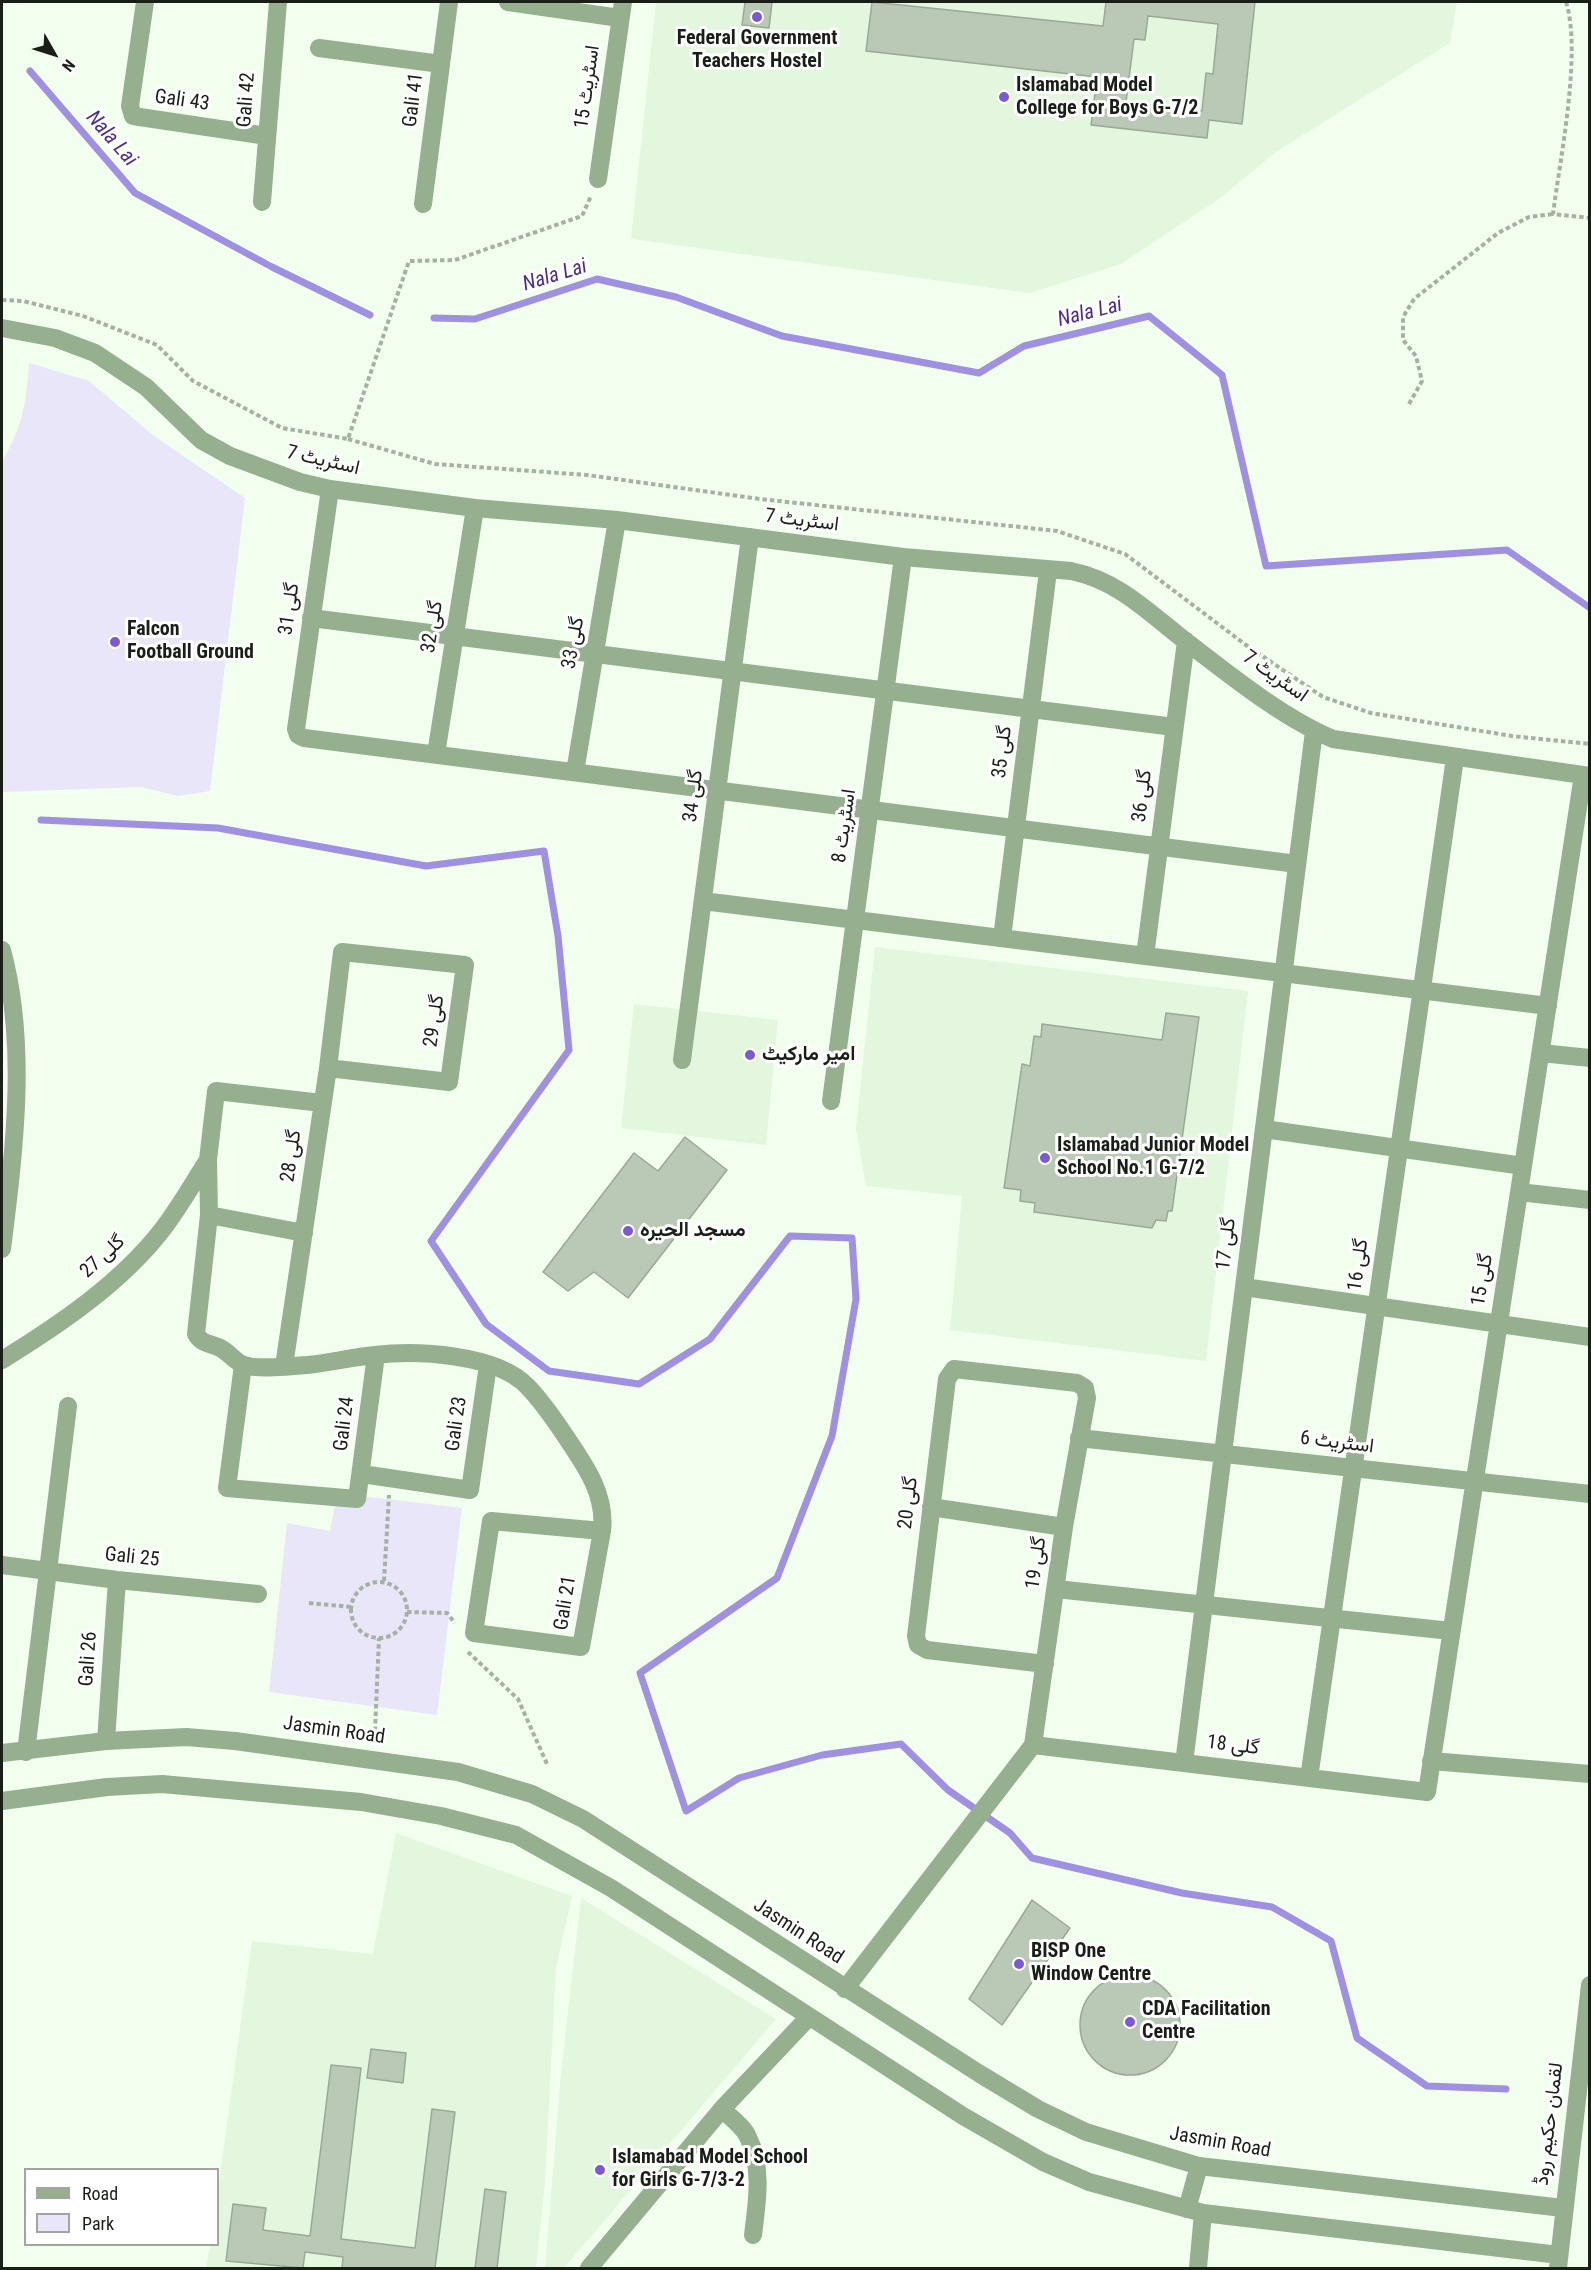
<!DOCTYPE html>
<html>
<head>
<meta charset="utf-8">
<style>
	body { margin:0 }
	#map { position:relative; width:1591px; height:2270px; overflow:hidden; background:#f2ffef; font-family:"Roboto Condensed",sans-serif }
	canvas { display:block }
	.frame { position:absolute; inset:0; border:3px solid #191e17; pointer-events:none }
	.legend { position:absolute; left:24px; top:2168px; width:195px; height:78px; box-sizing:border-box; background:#fff; border:2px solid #a3a5a2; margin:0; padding:8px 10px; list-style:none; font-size:18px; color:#191e17 }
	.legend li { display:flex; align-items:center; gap:12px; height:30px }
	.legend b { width:30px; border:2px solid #a3a5a2 }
	.north { position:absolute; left:24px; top:24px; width:60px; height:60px; -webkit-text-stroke:4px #fff; paint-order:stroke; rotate:129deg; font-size:16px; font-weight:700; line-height:24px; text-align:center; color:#191e17 }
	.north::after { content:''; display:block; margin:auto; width:21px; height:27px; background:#191e17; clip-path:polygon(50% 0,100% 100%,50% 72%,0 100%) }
</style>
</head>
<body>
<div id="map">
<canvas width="1591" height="2270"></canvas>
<div class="frame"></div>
<ul class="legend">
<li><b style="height:8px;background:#95af8f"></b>Road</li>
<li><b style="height:16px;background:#e8e6f8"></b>Park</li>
</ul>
<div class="north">N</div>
</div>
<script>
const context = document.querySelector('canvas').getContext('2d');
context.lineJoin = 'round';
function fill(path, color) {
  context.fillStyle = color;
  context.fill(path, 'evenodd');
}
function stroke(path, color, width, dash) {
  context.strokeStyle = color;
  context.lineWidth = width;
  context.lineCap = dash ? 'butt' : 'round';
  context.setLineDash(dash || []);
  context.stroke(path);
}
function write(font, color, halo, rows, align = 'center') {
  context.font = font + ' "Roboto Condensed",Vazirmatn,sans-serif';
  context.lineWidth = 6;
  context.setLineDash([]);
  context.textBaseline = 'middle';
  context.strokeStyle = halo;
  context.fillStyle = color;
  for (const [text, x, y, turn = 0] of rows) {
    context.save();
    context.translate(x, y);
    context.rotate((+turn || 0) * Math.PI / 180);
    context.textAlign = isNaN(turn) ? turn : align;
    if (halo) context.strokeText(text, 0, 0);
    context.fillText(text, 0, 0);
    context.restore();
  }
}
fill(new Path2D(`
	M656,2h801l-7,41 -174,109 -57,47 -98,65 -91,29 -399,-54z
	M875,947l373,44 -42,370 -256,-31 12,-134 -96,-10 -10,-57z
	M634,1004l144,16 -12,125 -145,-17z
	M396,1833l176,63 -16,72 -11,214 -9,86h-330l4,-23 8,-1v-55l34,-248 121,13z
	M581,1898l195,121 -212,249h-19l16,-196z`), '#e2f7dd');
fill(new Path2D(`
	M29,363l60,18 65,55 91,62 -35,293 -32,5 -37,-9 -139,5v-331c21,-35 24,-57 27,-98z
	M337,1493l125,15 -25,207 -168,-23 18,-169 43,8z`), '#e8e6f8');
stroke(new Path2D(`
	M30,71l105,122 137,74 98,48
	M434,318l41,1 122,-40 79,18 106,39 197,37 45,-27 125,-30 73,59 44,191 241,-16 83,58
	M41,820l177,8 208,38 118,-15 14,85 11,114 -138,191 55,83 63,47 90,13 71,-45 80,-103 62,2 4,61 -24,137 -55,142 -137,95 46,138 53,-33 83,-23 79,-11 47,46 62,43 22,25 150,35 90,14 59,34 26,97 70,48 79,3`), '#a090e2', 7);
const building = new Path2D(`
	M745,2h27l-3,26 -27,-3z
	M872,2l231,24 3,-24h149l-13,122 -33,-4 -2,18 -116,-13 6,-48 -231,-26zM1148,16l70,8 -5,50 -7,-1 -4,38 -76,-9 8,-63 11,1z
	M1166,1013l33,4 -27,194h-4l-2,10 -10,-1 -4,8 -118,-16 1,-9 -15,-2 1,-11 -17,-2 18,-124 8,2 4,-30 7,1 1,-13 120,16z
	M685,1137l42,33 -99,128 -34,-26 -26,19 -25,-19 91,-119 24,18z
	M1032,1900l38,28 -68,97 -33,-26z
	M1080 2025a50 50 0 1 1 100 0a50 50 0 1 1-100 0Z
	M371,2049l35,4 -3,30 -36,-5z
	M331,2065l30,3 -20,171 74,9 17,-139 23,3 -20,156h-93l1,-11 -38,-5 -2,16 -77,-7 7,-57 33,4 -3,22 47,6z
	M485,2189l21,3 -9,76h-22z`);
fill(building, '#b9c9b6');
stroke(building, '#9aa997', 1.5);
stroke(new Path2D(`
	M1566,2c16,50 -6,157 -13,212l37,4
	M2,300l21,1 60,15 74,29 36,36 89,47 66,11 61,-178 46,-1 127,-44 9,-20
	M1409,404l13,-23 -6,-25 -13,-16v-23l11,-18 84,-66 31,-16 24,-3
	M348,439l87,25 152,11 173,24 297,32 68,23 121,91 77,52 48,16 141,23 78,8
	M384,1581l5,-86
	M351 1610a28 28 0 1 1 56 0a28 28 0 1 1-56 0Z
	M309,1603l42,4
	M407,1612l40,1 8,10
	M468,1652l50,47 29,65
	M375,1731l4,-93`), '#a6b1a4', 4, [4.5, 3]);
stroke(new Path2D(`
	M145,2l-15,104 3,10 134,20
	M508,2l112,16
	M319,48l122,16
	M598,179l25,-177
	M262,202l16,-200
	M423,204l26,-202
	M2,328l53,10 40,15 51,34 55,53 29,16 70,26 30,7 145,19 142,12 286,37 168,14c49,10 79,43 117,72 43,33 95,75 145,96l257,37
	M330,489l-34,240 2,6 6,3 993,126
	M311,618l863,109
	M436,754l39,-246
	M575,772l42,-252
	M703,901l845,105
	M1002,938l46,-367
	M2,950c26,96 12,202 0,299
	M1145,956l41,-315
	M1541,1053l49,5
	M682,1060l68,-523
	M831,1101l72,-544
	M322,1103l-106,-12 -8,69 1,55 -13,119c6,11 16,9 26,15 7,4 15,14 22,16 15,5 47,1 63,0 23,-2 45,-8 68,-10 42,-5 121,-1 152,31 16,16 29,36 41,54 19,28 38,56 34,91l-21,116 -107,-14 17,-112 111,10
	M1264,1129l259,37
	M1519,1192l71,8
	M209,1215l95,18
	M1244,1287l346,50
	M2,1360c57,-35 119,-77 160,-130 17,-22 31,-47 46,-70
	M243,1365l-16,123 130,11 19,-144
	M284,1366l44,-298 14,-116 123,13 -16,117 -121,-14
	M1079,1438l511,56
	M362,1474l108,16 18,-125
	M931,1507l133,20
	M2,1565l115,15 141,14
	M1056,1589l395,42
	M106,1741l11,-161
	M1033,1745l394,47 156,-1017
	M26,1752l42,-346
	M2,1753l104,-12 80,-4 49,4 223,31 74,22 51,25 397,255 58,35 48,23 113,34 364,42
	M1431,1761l159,13
	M1184,1763l130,-1032
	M1309,1778l146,-1020
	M2,1801l105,-14 55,-3 199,18 80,14 75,19 95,53 352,228 80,46 46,20 114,31 356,42
	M845,1989l188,-244 31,-218 23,-129 -2,-10 -8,-5 -123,-14 -7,10 -31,257 2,9 9,5 118,14
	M722,2109c8,8 22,18 26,28 15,30 9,66 5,98
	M1187,2209l12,-43
	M589,2268l133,-159 86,-91
	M1198,2268l5,-55
	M1558,2268l32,-283`), '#95af8f', 18);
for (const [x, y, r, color] of [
	[757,17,6,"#7a59d3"],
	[1004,97,6,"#7a59d3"],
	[115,642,6,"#7a59d3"],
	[750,1055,6,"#7a59d3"],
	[1045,1158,6,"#7a59d3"],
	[628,1231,6,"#7a59d3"],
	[1019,1964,6,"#7a59d3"],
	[1130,2022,6,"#7a59d3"],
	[600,2170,6,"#7a59d3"]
]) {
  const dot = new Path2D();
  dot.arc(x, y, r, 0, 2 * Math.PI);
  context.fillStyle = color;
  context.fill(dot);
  stroke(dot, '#fff', 2);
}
write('bold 20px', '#191e17', '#fff', [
	["Federal Government",757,39,"center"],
	["Teachers Hostel",757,62,"center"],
	["Islamabad Model",1016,86],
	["College for Boys G-7/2",1016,109],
	["Falcon",127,630],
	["Football Ground",127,653],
	["امیر مارکیٹ",762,1055],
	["Islamabad Junior Model",1057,1146],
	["School No.1 G-7/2",1057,1169],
	["مسجد الحیرہ",640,1231],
	["BISP One",1031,1952],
	["Window Centre",1031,1975],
	["CDA Facilitation",1142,2010],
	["Centre",1142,2033],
	["Islamabad Model School",612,2158],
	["for Girls G-7/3-2",612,2181]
], 'left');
write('20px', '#191e17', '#fff', [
	["اسٹریٹ 15",588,87,-82],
	["Gali 42",247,100,-86],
	["Gali 41",414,100,-83],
	["Gali 43",182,101,8],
	["اسٹریٹ 7",323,461,13],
	["اسٹریٹ 7",802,521,7],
	["گلی 31",290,609,-82],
	["گلی 32",433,627,-81],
	["گلی 33",574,643,-80],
	["اسٹریٹ 7",1275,677,35],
	["گلی 35",1003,752,-83],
	["گلی 34",694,796,-83],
	["گلی 36",1143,796,-83],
	["اسٹریٹ 8",845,826,-82],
	["گلی 29",435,1021,-82],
	["گلی 28",292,1156,-82],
	["گلی 17",1227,1244,-83],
	["گلی 27",103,1257,-43],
	["گلی 16",1359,1265,-82],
	["گلی 15",1483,1280,-81],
	["Gali 24",345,1424,-83],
	["Gali 23",457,1424,-82],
	["اسٹریٹ 6",1337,1443,7],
	["گلی 20",909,1503,-83],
	["Gali 25",132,1558,6],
	["گلی 19",1037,1563,-82],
	["Gali 21",566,1603,-81],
	["Gali 26",89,1659,-86],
	["Jasmin Road",334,1731,8],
	["گلی 18",1233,1746,7],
	["Jasmin Road",798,1932,33],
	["لقمان حکیم روڈ",1550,2124,-83],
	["Jasmin Road",1220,2143,10]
]);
write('italic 21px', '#4b2d8d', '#fff', [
	["Nala Lai",111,139,49],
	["Nala Lai",555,276,-17],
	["Nala Lai",1090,313,-14]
]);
</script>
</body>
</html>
